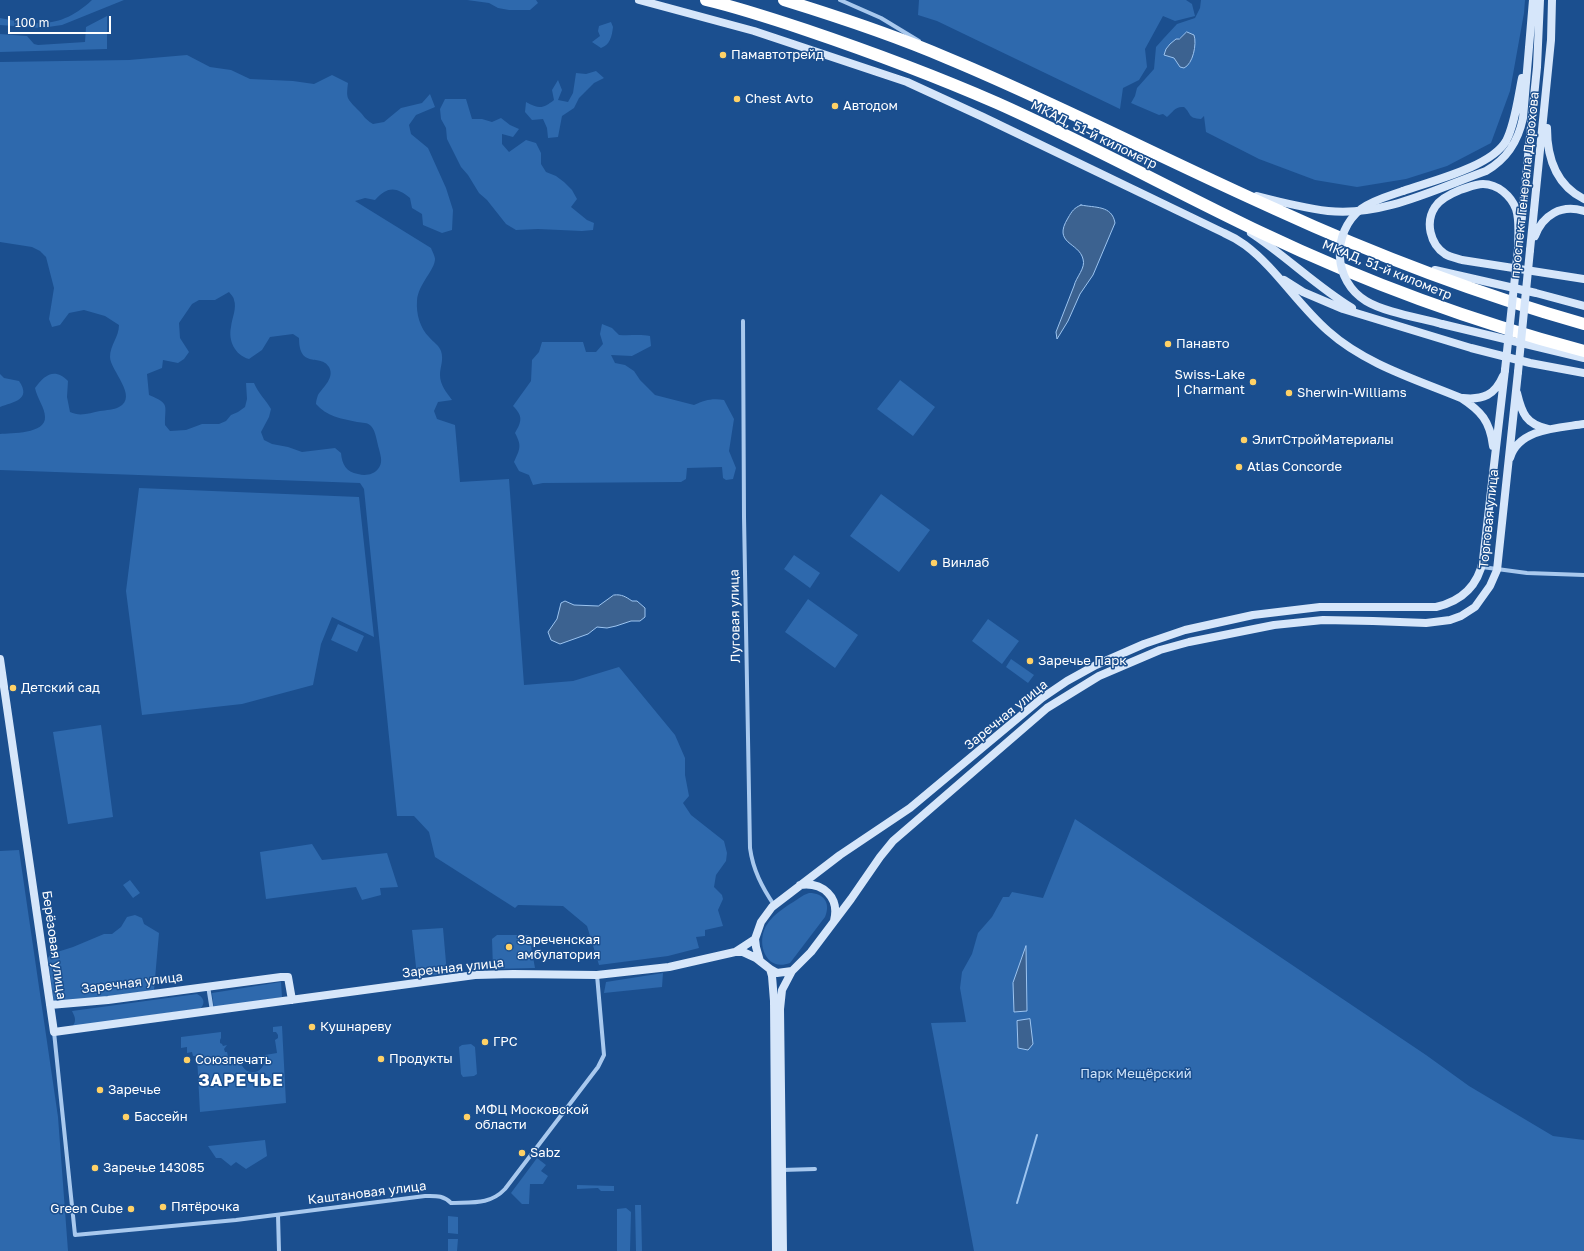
<!DOCTYPE html>
<html>
<head>
<meta charset="utf-8">
<style>
	body { margin:0 }
	#map { position:relative; width:1584px; height:1251px; overflow:hidden; background:#1b4f8f; font-family:"Golos Text",sans-serif }
	canvas { display:block }
	.scale { position:absolute; left:8px; top:16px; width:103px; height:18px; box-sizing:border-box; border:2px solid #fff; border-top:0; padding-left:5px; font-size:12px; line-height:14px; white-space:nowrap; color:#fff; -webkit-text-stroke:3px #1b4f8f; paint-order:stroke }
</style>
</head>
<body>
<div id="map">
<canvas width="1584" height="1251"></canvas>
<div class="scale">100 m</div>
</div>
<script>
const context = document.querySelector('canvas').getContext('2d');
context.lineJoin = 'round';
function fill(path, color) {
  context.fillStyle = color;
  context.fill(path, 'evenodd');
}
function stroke(path, color, width, dash) {
  context.strokeStyle = color;
  context.lineWidth = width;
  context.lineCap = dash ? 'butt' : 'round';
  context.setLineDash(dash || []);
  context.stroke(path);
}
function write(font, color, halo, rows, align = 'center') {
  context.font = font + ' "Golos Text",sans-serif';
  context.lineWidth = 3;
  context.setLineDash([]);
  context.textBaseline = 'middle';
  context.strokeStyle = halo;
  context.fillStyle = color;
  for (const [text, x, y, turn = 0] of rows) {
    context.save();
    context.translate(x, y);
    context.rotate((+turn || 0) * Math.PI / 180);
    context.textAlign = isNaN(turn) ? turn : align;
    if (halo) context.strokeText(text, 0, 0);
    context.fillText(text, 0, 0);
    context.restore();
  }
}
fill(new Path2D(`
	M92,0h32l-62,25 -21,3 -41,-3v-7c38,8 62,10 92,-18z
	M467,0h69l2,3 -8,7h-21l-11,-2 -9,-5z
	M919,0h267l6,4 3,12 -20,5 -12,-5 -18,33 2,18 -8,13 -16,8 -3,21 -183,-88 -19,-6z
	M1201,0h324l-1,13 -14,78 -19,52 -44,23 -41,13 -49,8 -42,-7 -56,-21 -53,-27 -2,-16 -3,3c-14,-1 -9,-5 -17,-12 -9,-1 -11,5 -17,10l-4,-3 -4,1 -28,-12 4,-7 2,-8 17,-19 2,-22 8,-9 13,-14 18,-6 5,-10zM1187,32l7,3c3,8 -2,21 -4,28l-10,4 -6,-9 -10,-3 2,-6z
	M107,16v33l-107,3v-18l27,2 7,8 4,1 47,-3 1,-15z
	M611,22l2,5c-1,9 -3,18 -12,21l-9,-6 8,-6 -2,-5 1,-5z
	M187,55l23,12 21,3 19,9 43,2 21,3 18,-9 16,8c-2,16 -1,15 9,26 8,7 6,9 16,15l11,-2 17,-14 21,-5 8,-9 5,13 -19,8 -7,10 2,9 17,14 18,40 7,22 -1,20 -10,3 -19,-8 -1,-11 -10,-6 -2,-10c-14,-11 -22,-12 -35,2l-10,-2 -10,3 76,47c1,3 4,8 4,11 0,11 -17,25 -18,42 -1,13 3,27 12,36 4,5 10,8 12,14 3,9 -1,16 -1,24 0,10 7,18 12,25l-14,2 -4,9 3,8 18,6 5,57 49,-3 15,206 49,-4 46,-14 56,68 10,23v17l4,21 -6,7 8,12 33,26 3,12 -1,8 -10,14 -2,12 8,8 1,4 -5,11 5,16 -18,4v6l-9,1 3,11 -31,8 -69,9 -12,-39 -24,-20 -45,-1 -3,3 -80,-51 -6,-25 -15,-16h-17l-33,-327 -4,-6 -360,-13v-36c11,-1 46,0 45,-17 0,-9 -8,-19 -10,-29 9,-13 20,-21 33,-7l-1,16 3,15c10,5 20,1 30,-1 6,-1 14,-1 19,-4 20,-10 -9,-37 -9,-50 0,-12 9,-20 9,-32l-14,-9 -21,-6 -15,3 -9,12 -8,2 -3,-8 5,-31 -8,-31 -6,-6 -8,-4 -32,-5v-180l129,-2zM229,292c2,3 5,5 5,8 3,8 -2,18 -3,27 -3,14 4,28 18,32l13,-9 8,-13 23,-3 6,4c0,32 22,15 30,29 6,11 -6,20 -11,28 -1,3 -2,6 -2,9 10,12 26,15 41,18 6,1 10,0 14,4 5,5 6,17 8,23 2,8 4,14 -1,20 -5,6 -13,7 -20,5 -12,-2 -16,-10 -17,-21l-6,-5 -33,4 -14,-5 -16,-3 -8,-4 -3,-8 8,-15 2,-8c-5,-9 -13,-16 -17,-26h-8l1,16 -2,8 -7,5 -7,3 -5,6 -7,3h-17l-16,6 -16,1 -5,-6c0,-21 5,-21 -16,-30l-2,-21 15,-6 1,-8 15,3 6,-4 5,-7 -9,-14 -1,-15 13,-19 7,-4h16z
	M596,71l8,7 -10,5 -15,15 -5,10 -12,8 -4,21 -10,1 -1,-10 -4,-9 -11,1 -7,-8 1,-10c13,7 17,7 28,-2l-2,-10 6,-10 4,10 -4,10 10,2 5,-9 3,-20 10,1z
	M445,99h21l6,20h10l10,3 9,-4 9,7 9,4 -6,8 -11,-3v10l7,8 17,-12 10,3 5,10v11l5,8 10,4 8,6 8,8 5,9 -6,8 16,13 7,3 -1,7 -11,1 -44,-2 -22,1 -10,-6 -19,-24 -8,-7 -11,-18 -7,-8 -14,-28 -1,-11 -5,-9 -1,-10z
	M602,324l10,4 7,7c11,1 20,-1 31,1l1,10 -19,10 -21,-1 4,8 10,2 9,6 6,9 15,15 39,10c11,-5 18,-7 30,-5l10,19 -5,32 7,17 -3,11 -7,1 -3,-2 -1,-11 -35,1 -1,11 -5,3 -138,1 -10,2 -4,-10 -10,-4 -5,-9c6,-13 8,-16 1,-29 7,-12 8,-17 -2,-27l18,-25 1,-21 7,-8 3,-10h41l3,10h10l7,-8 -3,-10z
	M0,374l4,4 15,3c13,19 -6,21 -19,26z
	M900,380l35,27 -22,29 -36,-27z
	M139,488l220,9 15,140 -42,-20 -11,27 -8,41 -71,19 -100,11 -16,-124z
	M881,494l49,36 -31,42 -49,-36z
	M794,555l26,18 -10,15 -26,-19z
	M808,599l50,36 -23,33 -50,-36z
	M988,619l31,22 -17,23 -30,-23z
	M338,624l26,12 -7,16 -26,-12z
	M1011,659l23,16 -6,8 -22,-16z
	M101,725l12,92 -45,7 -15,-92z
	M1075,819l351,236 43,31 84,50 31,4v111h-610l-43,-228 35,-1 -6,-34 2,-16 10,-18 6,-21 14,-16 11,-20h6l3,-5 31,6z
	M312,844l10,16 65,-7 11,34 -18,1 1,7 -19,5 -6,-13 -90,12 -6,-47z
	M19,850l39,267 10,134h-68v-400z
	M130,880l10,13 -7,5 -10,-13z
	M809,893c15,0 22,10 16,24l-35,46c-24,9 -34,-19 -24,-37 8,-14 25,-22 38,-31z
	M135,915l7,3 2,6 15,9 -5,57 -100,14 -6,-46 3,-4 22,-7 31,-13h8l9,-7 6,-10z
	M443,928l4,46 -30,2 -5,-46z
	M497,935h32l6,33 -42,1 -1,-30z
	M663,973l-1,14 -58,6 2,-11z
	M281,982l1,15 -68,11 -2,-15z
	M197,994c6,3 9,8 4,14l-129,19c5,-6 3,-10 0,-16z
	M282,1026l4,77 -86,9 -3,-56h-4l-1,-4 -5,1v-6l-6,1v-11l40,-5v6l-1,2v3l2,1 1,2 4,-1 -3,4 1,3h2l2,9 11,-1c4,19 27,15 25,-5l12,-2 -2,-13 3,-2v-3l-2,-3h-3v-5z
	M471,1044l4,3 2,27 -3,2 -11,1 -2,-3 -2,-27 3,-2z
	M265,1140l2,16 -21,13 -10,-7 -5,4 -10,-8h-5l-8,-12z
	M537,1158l9,7 -5,6 7,5 -5,8h-13l-1,20h-7l-11,-11z
	M577,1185l37,1v5h-13l-3,-3 -21,1z
	M635,1205h6l1,46h-6z
	M626,1208l5,4 -1,39h-13v-42z
	M448,1216l10,1v17l-10,-1z
	M448,1239h10l-1,12h-9z`), '#2e69ad');
const water = new Path2D(`
	M1187,32l7,3c3,9 -1,29 -10,33l-4,-1 -6,-9 -10,-3 2,-6 4,-5 6,-5h3z
	M1081,205c14,3 31,0 34,18l-22,52 -13,19 -12,27 -11,18 -1,-7 18,-46c2,-9 12,-18 9,-27 -4,-17 -31,-15 -15,-41 4,-7 6,-10 13,-13z
	M614,595c8,-1 12,2 18,6h5l8,7v9l-5,4h-9l-15,5 -9,2 -10,-1 -9,7 -28,10 -9,-4 -3,-8 9,-13 4,-16 4,-2 9,4 24,1z
	M1026,946l1,65 -13,1 -1,-29z
	M1030,1019l3,25 -5,6 -10,-2 -1,-27z`);
fill(water, '#3c6290');
stroke(water, '#9cc4f0', 1);
stroke(new Path2D(`
	M1017,1203l20,-68`), '#9cc4f0', 2);
stroke(new Path2D(`
	M840,0l41,18 38,23
	M743,321l1,196 6,331c3,22 12,39 24,57
	M1482,567l45,6 57,2
	M208,986l4,25
	M54,1032l21,203 161,-15 189,-24c11,0 18,-1 26,7 21,-1 39,2 54,-14l93,-122 6,-12 -7,-80
	M782,1170l33,-1
	M278,1215l1,36`), '#a9c9ee', 4);
stroke(new Path2D(`
	M639,0l115,31 153,51 76,35 241,116c7,3 14,7 21,12 31,23 53,60 83,86 37,33 87,48 133,67 20,13 29,23 32,48
	M1547,128c0,30 9,57 37,71
	M1403,191c28,-10 88,-24 103,-50 9,-17 12,-44 16,-63
	M1257,196c23,6 47,12 71,15 54,6 108,-22 158,-40 21,-12 32,-29 37,-53l10,-118
	M1521,226l16,-159 3,-67
	M1251,233c35,23 65,53 101,75
	M1535,236c8,-21 26,-32 49,-25
	M1518,249c0,-13 2,-28 -2,-40 -5,-13 -18,-25 -33,-25 -8,0 -16,4 -23,6 -10,4 -20,9 -25,17 -10,15 -5,37 10,47 5,3 11,4 17,6l122,19
	M1530,250l21,-210 1,-40
	M1435,270l101,23 48,13
	M1284,280l19,12 40,17 128,39 59,15 54,10
	M1442,324l142,34
	M1517,393c5,21 9,31 31,36
	M1463,398c20,2 32,-3 40,-22
	M1510,458c9,-30 49,-30 74,-34
	M0,659l54,373 421,-57 38,-1 84,1 72,-8 66,-15h8l13,6 14,11 7,4 15,-2 19,-19 40,-53 29,-42 13,-16 154,-133 52,-32 61,-26 29,-8 85,-17 49,-5 50,1 53,2 24,-3 11,-4 14,-9 15,-21 7,-16 21,-198
	M800,885c23,-3 40,12 34,36
	M735,952l20,-13
	M760,961l-4,-14 -1,-8 6,-17 11,-15 68,-52 70,-47 132,-110 25,-17 29,-16 48,-21 41,-14 68,-15 67,-8h116c26,-6 42,-21 47,-47l22,-190
	M770,969l2,7 2,25 2,250
	M50,1005l58,-5 173,-23h7l4,23
	M783,1251l-3,-242 2,-19 10,-19`), '#d6e6fa', 8);
stroke(new Path2D(`
	M706,0c34,8 67,19 100,30 65,22 129,46 191,73 90,40 177,88 265,130 103,49 212,89 322,118
	M784,0c55,17 110,35 163,58 111,46 218,102 328,151 100,46 203,85 309,115`), '#fff', 12);
stroke(new Path2D(`
	M1403,191c-14,5 -30,9 -42,18 -30,24 -28,72 5,92 18,11 54,17 76,23
	M1505,370l13,-121
	M1518,372l12,-122`), '#d6e6fa', 8);
for (const [x, y, r, color] of [
	[723,55,4,"#ffd166"],
	[737,99,4,"#ffd166"],
	[835,106,4,"#ffd166"],
	[1168,344,4,"#ffd166"],
	[1253,382,4,"#ffd166"],
	[1289,393,4,"#ffd166"],
	[1244,440,4,"#ffd166"],
	[1239,467,4,"#ffd166"],
	[934,563,4,"#ffd166"],
	[1030,661,4,"#ffd166"],
	[13,688,4,"#ffd166"],
	[509,947,4,"#ffd166"],
	[312,1027,4,"#ffd166"],
	[485,1042,4,"#ffd166"],
	[381,1059,4,"#ffd166"],
	[187,1060,4,"#ffd166"],
	[100,1090,4,"#ffd166"],
	[126,1117,4,"#ffd166"],
	[467,1117,4,"#ffd166"],
	[522,1153,4,"#ffd166"],
	[95,1168,4,"#ffd166"],
	[163,1207,4,"#ffd166"],
	[131,1209,4,"#ffd166"]
]) {
  const dot = new Path2D();
  dot.arc(x, y, r, 0, 2 * Math.PI);
  context.fillStyle = color;
  context.fill(dot);
  stroke(dot, '#1b4f8f', 1.5);
}
write('13px', '#fff', '#1b4f8f', [
	["Памавтотрейд",731,55],
	["Chest Avto",745,99],
	["Автодом",843,106],
	["Панавто",1176,344],
	["Swiss-Lake",1245,375,"right"],
	["| Charmant",1245,390,"right"],
	["Sherwin-Williams",1297,393],
	["ЭлитСтройМатериалы",1252,440],
	["Atlas Concorde",1247,467],
	["Винлаб",942,563],
	["Заречье Парк",1038,661],
	["Детский сад",21,688],
	["Зареченская",517,940],
	["амбулатория",517,955],
	["Кушнареву",320,1027],
	["ГРС",493,1042],
	["Продукты",389,1059],
	["Союзпечать",195,1060],
	["Заречье",108,1090],
	["МФЦ Московской",475,1110],
	["области",475,1125],
	["Бассейн",134,1117],
	["Sabz",530,1153],
	["Заречье 143085",103,1168],
	["Пятёрочка",171,1207],
	["Green Cube",123,1209,"right"]
], 'left');
write('13px', '#fff', '#1b4f8f', [
	["МКАД, 51-й километр",1094,135,26],
	["проспект Генерала Дорохова",1525,185,-84],
	["МКАД, 51-й километр",1387,270,22],
	["Торговая улица",1489,519,-84],
	["Луговая улица",735,616,-91],
	["Заречная улица",1006,715,-39],
	["Берёзовая улица",54,945,82],
	["Заречная улица",453,968,-6],
	["Заречная улица",132,983,-7],
	["Каштановая улица",367,1193,-7]
]);
write('13px', '#cfe3fa', '#1b4f8f', [
	["Парк Мещёрский",1136,1074]
]);
context.letterSpacing = '1px';
write('bold 17px', '#fff', '#1b4f8f', [
	["ЗАРЕЧЬЕ",241,1081]
]);
context.letterSpacing = '0px';
</script>
</body>
</html>
